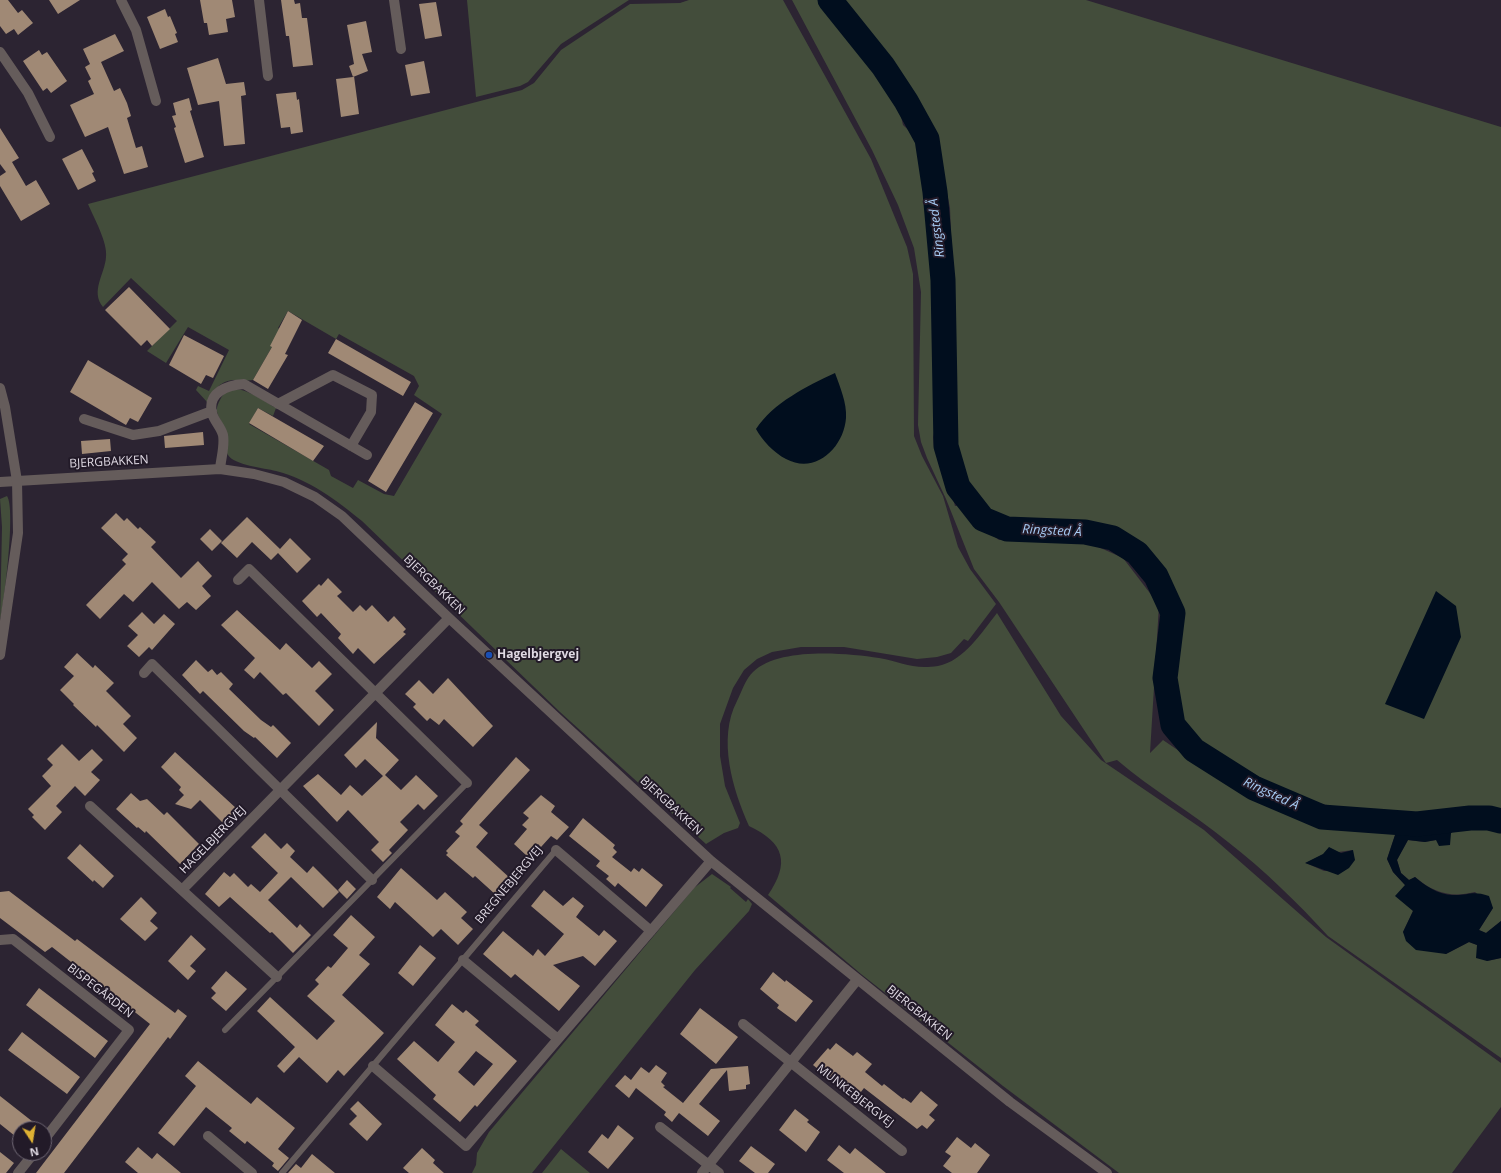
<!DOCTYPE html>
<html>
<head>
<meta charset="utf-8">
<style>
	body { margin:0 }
	#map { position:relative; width:1501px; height:1173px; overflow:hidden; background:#2c2432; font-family:"Open Sans",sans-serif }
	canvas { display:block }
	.north { position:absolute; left:12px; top:1121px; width:40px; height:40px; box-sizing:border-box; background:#221a28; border:1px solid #6e6673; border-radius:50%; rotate:168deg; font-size:11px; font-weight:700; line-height:16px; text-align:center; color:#dfd9e3 }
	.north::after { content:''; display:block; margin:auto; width:14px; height:18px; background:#deb133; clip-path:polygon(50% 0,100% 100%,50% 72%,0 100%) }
</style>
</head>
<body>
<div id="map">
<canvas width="1501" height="1173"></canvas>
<div class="north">N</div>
</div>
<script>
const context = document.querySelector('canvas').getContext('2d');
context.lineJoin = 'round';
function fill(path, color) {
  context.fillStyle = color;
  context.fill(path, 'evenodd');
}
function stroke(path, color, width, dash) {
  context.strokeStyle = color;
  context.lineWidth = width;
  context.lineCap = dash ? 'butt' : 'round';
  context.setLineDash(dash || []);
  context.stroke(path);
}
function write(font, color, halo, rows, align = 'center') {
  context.font = font + ' "Open Sans",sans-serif';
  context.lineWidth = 4;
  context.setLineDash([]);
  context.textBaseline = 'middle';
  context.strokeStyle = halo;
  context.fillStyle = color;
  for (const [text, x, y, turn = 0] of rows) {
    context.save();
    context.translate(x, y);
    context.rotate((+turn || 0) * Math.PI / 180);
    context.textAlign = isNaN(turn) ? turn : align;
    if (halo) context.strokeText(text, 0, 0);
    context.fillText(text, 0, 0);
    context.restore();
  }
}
fill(new Path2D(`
	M467,0h162l-68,44 -33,38 -8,4 -44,11z
	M689,0h94l88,159 36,88 6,27 1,162 8,20 21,40 15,51 12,22 26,35 -28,37 -4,-2 -13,14 -14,4 -20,2 -73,-12h-43l-29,5 -15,7 -13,11 -11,18 -13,36v32l5,30 15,37 -2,5 -14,5 -18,11 -146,-132 -198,-191c-27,-22 -52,-41 -86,-50 -12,-3 -42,-6 -48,-16 -5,-7 -2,-21 -5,-29 -1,-5 -5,-9 -6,-14 -1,-5 2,-10 4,-14 11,-22 43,3 55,10l-3,8 -15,-8 -9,16 80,46 2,6 22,12 5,-8 26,14 10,2 48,-82 -28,-19 5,-9 -5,-10 -75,-42 -3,5 -48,-28 -10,17 2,1 -8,18 -19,33c-5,1 -11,0 -16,0 -15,-1 -25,10 -29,23l-12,-13 2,-4 11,5 20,-41 -41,-23 -22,36 -19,-12 30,-30 -46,-43 -28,29c-13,-16 2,-33 3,-50 2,-14 -12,-39 -18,-53l434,-114 12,-7 27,-33 69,-46 50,-1z
	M792,0h27l57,70 13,23 8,7 6,25 19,18 -1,7 4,35 9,48 3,32v157l-4,15 1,10 9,17 12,42 8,-1 12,17 24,18 77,-3 47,21 36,47 -9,148 13,-13 66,45 45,24 51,17 28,5 43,1 -9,27 6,13 12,13 8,26 -10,21 43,22 23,-12 8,3 10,16 14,-3v100l-173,-122c-30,-33 -64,-66 -100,-94 -35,-29 -76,-52 -111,-82l-11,3 -107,-161 -25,-33 -28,-70 -19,-41 -6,-16 -3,-17 3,-133 -7,-44 -16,-43 -26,-55zM1353,850l-21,21h-8l-18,-8 18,-9z
	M837,0h249l415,127v686l-28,-6 -55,7 -58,-2 -47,-10 -45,-20 -60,-35 -20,-19 -12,-17 -3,-43 5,-54 -9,-24 -22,-38 -30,-21 -49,-11 -57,2 -23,-6 -17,-20 -15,-32 -4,-48 -3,-105 3,-51 -2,-52 -11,-56 -26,-58z
	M7,496c9,13 -3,107 -7,126l2,-95 -2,-28z
	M997,613l64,103 40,44 103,70 122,107 175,126v44l-49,66h-333l-116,-87 -142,-112 -93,-79c22,-32 17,-52 -19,-69 -16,-36 -32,-87 -12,-125 4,-8 9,-23 16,-29 26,-25 92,-19 126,-14 23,4 33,12 59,8 26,-5 44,-34 59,-53z
	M1483,824l18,7v90l-15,12 -7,-3 14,-22 -18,-16c-24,6 -41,1 -60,-15l-6,3 -8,-7 -4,-13 11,-20 16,2 12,-2 15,-7 9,-8z
	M712,874l19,13 -1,1 16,14 2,-3 4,5 -3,7 -54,59 -163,203h-60l4,-8 1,-12 12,-21 205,-244z
	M561,1149l29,24h-48z`), '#434d3b');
fill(new Path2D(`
	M835,373c5,14 12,30 11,45 -2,29 -30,57 -60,41 -12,-6 -24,-19 -30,-30 17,-26 51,-43 79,-56z
	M1436,591l20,15 5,31 -37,82 -39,-15z
	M1460,825l-9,8 -1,12 -11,1 -3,-6 -11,2 -17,-2 -11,20 4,13 8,7 6,-3c9,8 24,18 37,18 17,1 19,-5 37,1l4,12 -14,22 7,3 15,-12v37l-14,3 -11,-3 1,-13 -8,-3 -23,12 -30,-4 -10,-9 -3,-9 10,-21 -18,-15 10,-11 -12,-13 -6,-13 9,-27z
	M1329,847l12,6 12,-3 2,10 -6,8 -11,7 -33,-12 18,-9z`), '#010e1e');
stroke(new Path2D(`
	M830,0l53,66 23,35 21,38 8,53 8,88 3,166 12,41 25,32 24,10 78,3 28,6 24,15 19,23 17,37 -8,65 8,47 21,25 60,38 68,29 95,7 53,-6h19l12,3`), '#010e1e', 25);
fill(new Path2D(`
	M0,0h8l10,13 4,-3 11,13 -15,12 -4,-6 -8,5 -6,-8z
	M49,0h31l-22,14z
	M200,0h32l3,17 -9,2 2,13 -19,3 -2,-12h-3z
	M281,0h13l1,4 5,-1 2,15h5l6,47 -20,2 -4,-31h-3z
	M436,2l6,34 -17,3 -6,-35z
	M165,9l3,8 2,-1 7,17 -2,1 3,8 -18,7 -13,-32z
	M366,21l6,31 -10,2 6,17 -15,6 1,-1 5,38 -18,3 -5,-38 17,-2 -4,-11 5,-2 -7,-39z
	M115,34l9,17 -23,11 13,29 6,-3 7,15 4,13 -4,2 9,30 6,-2 6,21 -24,7 -16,-47 -23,10 -15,-32 24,-11 -6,-13 3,-2 -6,-12 5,-3 -7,-15z
	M39,50l3,5 5,-3 20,29 -16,12 -4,-5 -4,3 -20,-30z
	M218,58l8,26 18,-2 2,13 -5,1 4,48 -21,2 -5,-45 -21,4 -11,-37z
	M424,61l6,32 -19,3 -6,-31z
	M296,92l1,8 2,-1 4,33 -12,2 -1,-7 -9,1 -5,-34z
	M189,98l3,12 -2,1 14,46 -19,6 -11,-35 2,-1 -4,-11 4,-1 -3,-12z
	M0,128l19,30 -7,4 14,24 10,-6 14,24 -29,17 -21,-35v-10l6,-4 -6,-8z
	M82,149l12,23 -2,1 4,8 -18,9 -16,-31z
	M129,287l41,42 -18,17 -5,-6 -6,6 -36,-36z
	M288,311l14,9 -17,34 3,1 -20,34 -15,-9 19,-33 -2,-1z
	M184,335l40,21 -11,22 -7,-3 -5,9 -32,-19z
	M336,339l75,43 -8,14 -75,-43z
	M88,360l64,38 -14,24 -8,-4 -4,7 -56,-33z
	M415,402l18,11 -47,79 -18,-11z
	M258,408l66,38 -11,15 -64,-38z
	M203,432l1,13 -39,3 -1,-12z
	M110,439l1,12 -29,3 -1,-13z
	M116,513l8,8 3,-3 11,11 2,-2 16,15 -5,5 30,31 17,-17 14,15 -10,10 9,10 -15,14 -9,-8 -8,7 -27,-27 -19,20 -9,-8 -24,25 -14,-14 40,-41 -4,-4 6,-6 -27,-26z
	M247,517l33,32 10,-11 21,21 -14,14 -19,-20 -7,7 -19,-18 -15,16 -16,-15z
	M210,529l12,12 -10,10 -12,-12z
	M328,578l14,14 -5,4 16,16 7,-7 6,6 6,-6 16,17 6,-6 12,13 -3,3 3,2 -32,30 -16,-16 -5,6 -15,-16 3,-4 -20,-21 -4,4 -15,-16 17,-17 2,2z
	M237,610l43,40 6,-7 26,25 7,-7 13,13 -17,17 19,19 -15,16 -33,-33 -3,2 -23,-23 -6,7 -10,-9 11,-12 -34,-33z
	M142,612l12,12 10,-10 11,10 -23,26 -3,-3 -10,10 -12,-11 11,-11 -10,-9z
	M77,653l16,15 2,-3 19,18 -8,8 25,25 -8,8 14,14 -13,14 -27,-27 -1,2 -23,-22 1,-1 -14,-14 14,-14 -10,-9z
	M196,660l12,12 4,-3 5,6 4,-3 12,12 -4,5 32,31 10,7 2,-2 18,18 -14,15 -22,-21 -1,1 -10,-7 -41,-40 -3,3 -18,-19z
	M448,678l45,48 -20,21 -29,-28 -5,6 -9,-7 -3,3 -14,-14 3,-3 -11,-10 14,-14 14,14z
	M377,722l-1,16 23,22 -14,15 16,15 15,-15 22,21 -14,14 -6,-6 -18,18 8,8 -19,20 3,3 -9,9 -12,-12 8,-8 -31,-32 -11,12 -34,-36 15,-12 23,21 9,-10 12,11 21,-20 -18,-17 -9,9 -12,-13z
	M62,744l17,17 13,-12 11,11 -12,12 9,8 -15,16 -10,-10 -19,20 6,6 -17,18 -13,-13 2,-2 -6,-6 23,-23 -9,-10 11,-11 -6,-6z
	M175,752l62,57 -14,14 -23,-23 -9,9 -16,-5 9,-9 -5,-5 2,-3 -20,-20z
	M516,757l14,13 -51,55 9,8 -12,14 35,32 -15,16 -21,-19 -2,2 -27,-23 2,-2 -2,-2 14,-15 -5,-4 8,-8 -3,-3z
	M131,793l9,8 7,-2 17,16 3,-3 32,32 -19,20 -34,-33 -1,2 -7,-6 -1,1 -21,-19z
	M541,795l14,11 -4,6 18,15 -12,13 -6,-4 -10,11 -3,-3 -11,12 -13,-12 13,-15 -5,-4 7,-7 -6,-5z
	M583,818l32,27 -2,3 4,4 -5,5 19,15 3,-4 5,4 3,-4 21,17 -17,22 -28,-24 -3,4 -9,-8 3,-3 -13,-10 4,-5 -31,-25z
	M265,833l16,16 6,-6 8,8 -5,6 17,16 6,-7 26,26 -16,16 -32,-31 -23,23 29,28 3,-4 11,11 -18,18 -21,-21 -2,1 -40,-36 -11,10 -14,-13 19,-22 6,5 4,-4 14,14 3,-3 9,8 18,-19 -27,-26z
	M80,844l34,32 -11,12 -9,-8 -1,2 -26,-24z
	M401,868l36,32 8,-8 22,20 -6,6 12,11 -15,16 -17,-16 -8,8 -38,-35 -5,7 -13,-12z
	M347,880l9,9 -9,10 -9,-9z
	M544,890l19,16 10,-9 11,9 -8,11 23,19 5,-6 13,11 -22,25 -12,-10 -30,9 27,21 -21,25 -44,-37 -4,4 -28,-24 20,-23 30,25 5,-7 7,7 19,-22 -33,-28z
	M9,891l66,50 2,-2 98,74 3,-4 9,7 -17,23 -2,-2 -104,136h-28l114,-149 -98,-77 -7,5 -45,-34v-26z
	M141,897l16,16 -7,8 8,7 -13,13 -25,-22z
	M351,915l24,22 -16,18 11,9 -28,31 42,38 -40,43 -6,-6 -11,13 -28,-26 -15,16 -7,-7 18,-19 -38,-36 13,-14 47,43 18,-19 -28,-25 12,-12 -4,-4 13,-14 3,2 17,-20 -15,-13z
	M191,935l15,14 -16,17 6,5 -8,9 -20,-19z
	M420,945l16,13 -23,28 -15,-13z
	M226,971l21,18 -21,22 -15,-13 5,-5 -5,-5z
	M773,972l12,10 1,-2 27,21 -17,21 -19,-14 2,-3 -19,-16z
	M39,988l69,53 -13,17 -69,-53z
	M452,1004l11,9 3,-3 13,11 -4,4 42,36 -40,46 -2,-2 -15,17 -27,-23 3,-4 -39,-36 17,-18 24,21 17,-20 -20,-17zM476,1051l17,13 -19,22 -16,-14z
	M700,1008l38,29 -22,27 -36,-30z
	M22,1032l58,45 -13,17 -59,-44z
	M836,1043l17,13 4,-4 15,12 -7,8 17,14 2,-2 19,15 1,-1 7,5 10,-12 17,14 -9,10 6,5 -8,9 -5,-4 -5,4 -53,-41 -7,9 -21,-15 -1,1 -22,-18 15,-17 2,2z
	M198,1061l53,43 6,-7 38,31 -17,21 11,9 -11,13 -6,-5 2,-3 -27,-22 -2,3 -16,-13 3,-3 -26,-21 -32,39 -16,-13 38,-47 -11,-10z
	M656,1065l11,8 -6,9 4,4 -2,1 20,16 28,-34 37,-3 2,18 -4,1v4l-17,2 -2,-21 -28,34 21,17 -12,15 -29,-23 -7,9 -8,-7 2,-3 -30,-24 -7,10 -14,-12 10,-11 6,5 10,-13 8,6z
	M0,1096l42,33h-22v11l-20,-16z
	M358,1101l24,23 -15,17 -18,-17 8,-8 -7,-7z
	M795,1109l14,11 -2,2 13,10 -14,20 -27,-22z
	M618,1125l16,13 -26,31 -20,-17 14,-18 6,5z
	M957,1137l14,11 4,-5 15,12 -13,18h-25l-9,-7 8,-10 -6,-4z
	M839,1145l11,9 5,-6 31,25h-42l-17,-13z
	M751,1146l24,18 -7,9h-13l-16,-12z
	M138,1147l14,12 5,-6 24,20h-43l-13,-11z
	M422,1148l13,12 -2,3 11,10h-35l-6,-5z
	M0,1152l14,11 -8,10h-6z
	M312,1154l23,19h-47l8,-9 5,4z`), '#a08975');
stroke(new Path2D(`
	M225,1030l242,-247
	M282,1173l274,-323`), '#655c5b', 6);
stroke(new Path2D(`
	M121,0l15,30 20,71
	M259,0l9,76
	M394,0l7,49
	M0,52l28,41 22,44
	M278,404l55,-29 39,20 -1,17 -20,34
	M84,419l49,16 26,-4 53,-20
	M220,469c1,-11 5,-23 3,-34 -2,-8 -9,-14 -11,-22 -5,-21 16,-28 32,-29l123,71
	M0,482l220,-13 34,5 30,8 31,15 27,19 107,102 262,243 299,241 97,71
	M238,580l11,-11 218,214
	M144,673l8,-9 220,216
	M90,806l187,171
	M556,850l95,81
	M182,890l267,-272
	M0,940l13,-1 116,91 -85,110
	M463,960l95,79
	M743,1024l159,127
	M373,1066l93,80 245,-285
	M660,1127l59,46
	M208,1136l44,37
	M18,1173l16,-20
	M702,1173l155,-193`), '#655c5b', 10);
stroke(new Path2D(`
	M0,388l5,19 12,74 1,52 -18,122`), '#655c5b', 10);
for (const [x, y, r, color] of [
	[489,655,4,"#1a4fb4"]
]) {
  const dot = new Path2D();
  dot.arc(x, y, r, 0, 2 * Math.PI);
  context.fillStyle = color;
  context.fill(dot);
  stroke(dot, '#221a28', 1.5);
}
write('12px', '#dfd9e3', '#221a28', [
	["BJERGBAKKEN",109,462,-3],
	["BJERGBAKKEN",434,585,44],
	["BJERGBAKKEN",671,806,43],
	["HAGELBJERGVEJ",213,840,-46],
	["BREGNEBJERGVEJ",509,885,-50],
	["BISPEGÅRDEN",100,991,38],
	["BJERGBAKKEN",919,1013,39],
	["MUNKEBJERGVEJ",855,1096,38]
]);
write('bold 12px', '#dfd9e3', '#221a28', [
	["Hagelbjergvej",497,655]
], 'left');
write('italic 13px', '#a8cdf6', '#221a28', [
	["Ringsted Å",937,228,-97],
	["Ringsted Å",1052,531,3],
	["Ringsted Å",1271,794,25]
]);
</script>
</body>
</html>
